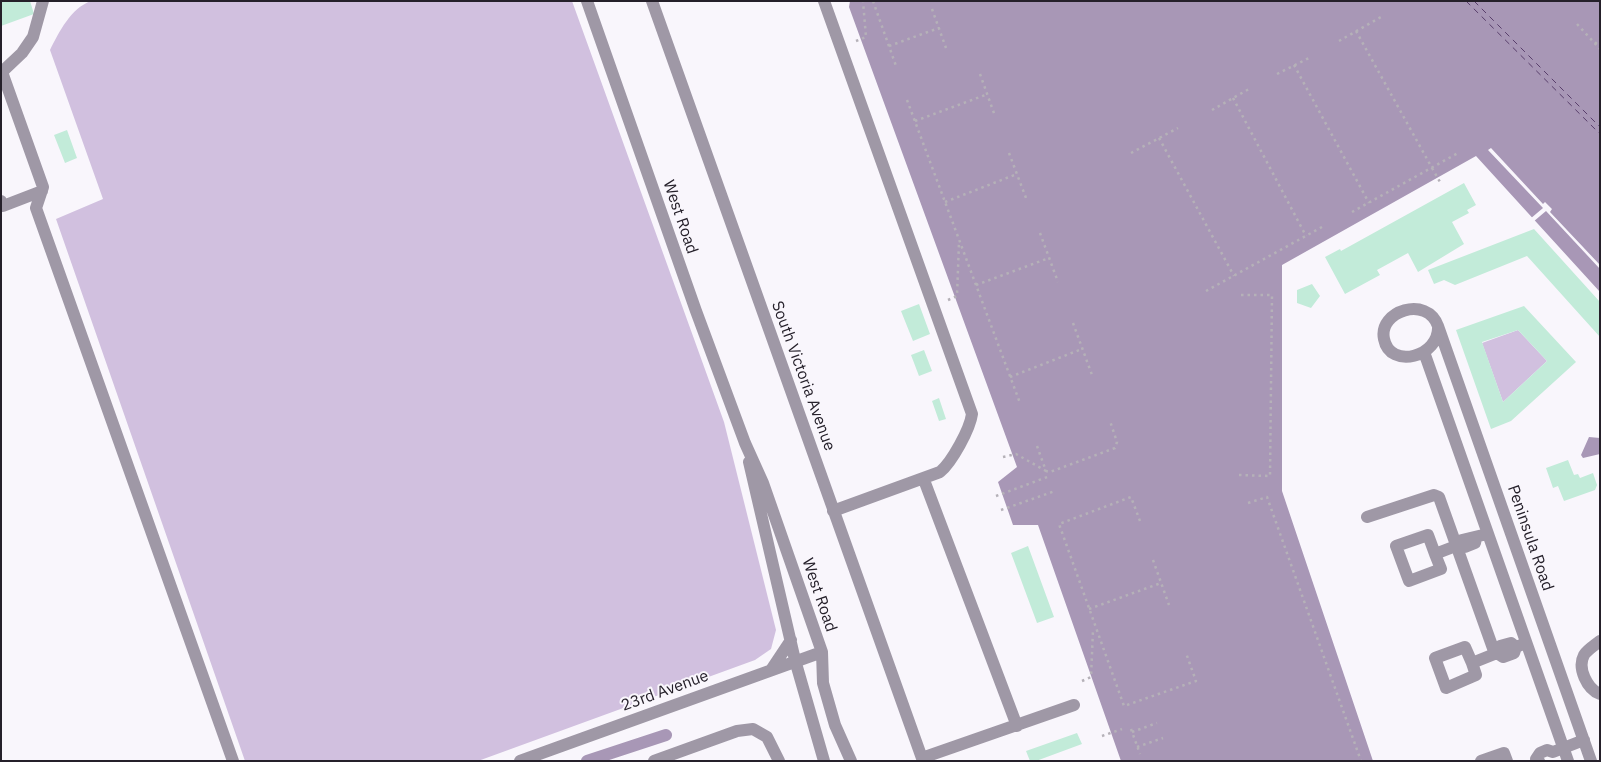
<!DOCTYPE html>
<html>
<head>
<meta charset="utf-8">
<style>
	body { margin:0 }
	#map { position:relative; width:1601px; height:762px; overflow:hidden; background:#f9f6fc; font-family:"IBM Plex Sans",sans-serif }
	canvas { display:block }
	.frame { position:absolute; inset:0; border:2px solid #25202a; pointer-events:none }
</style>
</head>
<body>
<div id="map">
<canvas width="1601" height="762"></canvas>
<div class="frame"></div>
</div>
<script>
const context = document.querySelector('canvas').getContext('2d');
context.lineJoin = 'round';
function fill(path, color) {
  context.fillStyle = color;
  context.fill(path, 'evenodd');
}
function stroke(path, color, width, dash) {
  context.strokeStyle = color;
  context.lineWidth = width;
  context.lineCap = dash ? 'butt' : 'round';
  context.setLineDash(dash || []);
  context.stroke(path);
}
function write(font, color, halo, rows, align = 'center') {
  context.font = font + ' "IBM Plex Sans",sans-serif';
  context.lineWidth = 4;
  context.setLineDash([]);
  context.textBaseline = 'middle';
  context.strokeStyle = halo;
  context.fillStyle = color;
  for (const [text, x, y, turn = 0] of rows) {
    context.save();
    context.translate(x, y);
    context.rotate((+turn || 0) * Math.PI / 180);
    context.textAlign = isNaN(turn) ? turn : align;
    if (halo) context.strokeText(text, 0, 0);
    context.fillText(text, 0, 0);
    context.restore();
  }
}
fill(new Path2D(`
	M91,1h481l152,421 52,208 -5,19 -16,11 -277,101h-233l-189,-542 47,-20 -53,-149c9,-18 21,-42 41,-49z
	M1518,330l29,31 -44,41 -21,-59z`), '#d1c0df');
fill(new Path2D(`
	M850,1h750v291l-124,-136 -194,109v226l91,270h-252l-83,-236h-25l-15,-43 19,-15 -168,-460z
	M1589,437l11,1v16l-17,4 -2,-3z`), '#a897b6');
fill(new Path2D(`
	M1491,148l52,56 2,-2 7,7 -2,3 50,53v4l-54,-58 -13,11 -3,-3 13,-11 -55,-58z`), '#f9f6fc');
stroke(new Path2D(`
	M587,761l79,-26`), '#a897b6', 12);
stroke(new Path2D(`
	M1466,1l134,133
	M1474,1l126,126`), '#593f6c', 1, [6, 5]);
fill(new Path2D(`
	M1,1h29l4,13 -33,12z
	M67,130l10,28 -12,5 -11,-28z
	M1464,183l12,22 -9,5 2,3 -17,9 12,22 -46,28 -10,-19 -31,17 3,5 -35,19 -20,-37 15,-8 1,2z
	M1534,229l66,73v35l-73,-81 -72,29 -11,-5 -10,4 -6,-14z
	M1312,284l8,12 -9,12 -14,-5v-13z
	M919,304l11,30 -17,7 -12,-30z
	M1524,306l52,56 -65,59 -20,8 -35,-99zM1518,330l29,31 -44,41 -21,-60z
	M924,350l8,21 -13,5 -8,-21z
	M939,398l7,21 -7,2 -7,-20z
	M1568,460l6,15 4,-1 2,4 13,-5 4,12 -2,5 -31,11 -6,-15 -5,2 -7,-20z
	M1028,546l26,71 -17,6 -26,-70z
	M1077,733l5,11 -46,17h-6l-4,-10z`), '#c2ebd9');
stroke(new Path2D(`
	M873,1l23,65
	M932,9l14,39
	M1577,24l23,25
	M1356,31l76,137
	M856,41l10,-4 -3,-36
	M1339,41l42,-24
	M1595,44l5,-5
	M889,46l50,-18
	M1294,65l75,138
	M980,74l15,42
	M1277,74l34,-17
	M1233,98l73,138
	M907,100l113,303
	M1212,110l37,-21
	M915,121l73,-27
	M1159,138l75,138
	M1009,153l17,45
	M1131,153l47,-25
	M1432,168l8,14
	M945,202l72,-28
	M1352,212l106,-59
	M1040,233l18,49
	M976,285l73,-27
	M1206,291l116,-64
	M948,300l9,-4 2,-54
	M1073,323l19,52
	M1010,377l72,-28
	M1037,446l9,25 4,1 65,-24 2,-6 -7,-21
	M1003,457l13,-3 30,17
	M1239,475l31,1 2,-181h-33
	M996,496l54,-20
	M1248,503l19,-6 94,264
	M1001,510l54,-19
	M1140,521l-9,-24 -72,27 65,182 72,-25 -10,-28
	M1153,560l16,45
	M1089,609l72,-26
	M1082,681l9,-4 2,-47
	M1131,729l9,25
	M1132,732l25,-9
	M1102,736l20,-7
	M1137,747l26,-9`), '#b5b1b8', 2.5, [2.5, 4]);
stroke(new Path2D(`
	M43,1l-10,36 -11,16 -20,19 41,115 -7,21 197,553
	M587,1l109,310 49,132 18,40 59,169 1,31 12,42 16,36
	M652,1l271,760
	M824,1l148,413c-2,15 -20,48 -32,58l-107,39
	M1,201l2,5 39,-15
	M1438,326c2,31 -48,44 -54,13 -6,-28 43,-44 54,-13 51,145 102,290 153,435
	M1424,352l144,409
	M749,462l46,198 29,101
	M924,480l93,246
	M1367,517l67,-22 5,2 56,157
	M1476,538l-1,5 -10,4 -4,-3 1,-4 25,-6
	M1435,554l-7,-19 -32,11 13,35 32,-12 -6,-15 26,-10
	M1600,641c-5,4 -13,9 -16,14 -7,13 3,34 16,39
	M1516,647l-5,-4 -11,3 -3,7 6,4 11,-4 2,-6 10,-4
	M1472,663l4,12 -30,13 -11,-30 30,-11 7,16 25,-10
	M771,670l20,-30
	M922,758l152,-53
	M520,761l302,-109
	M654,761l83,-30 16,-2 14,8 12,24
	M1481,761l23,-8 3,8
	M1539,761l-3,-2 4,-6 7,-3 6,2 31,-12`), '#9f98a6', 12);
write('16px', '#25202a', '#f9f6fc', [
	["West Road",680,217,71],
	["South Victoria Avenue",803,376,70],
	["Peninsula Road",1530,538,71],
	["West Road",819,595,71],
	["23rd Avenue",665,691,-20]
]);
</script>
</body>
</html>
